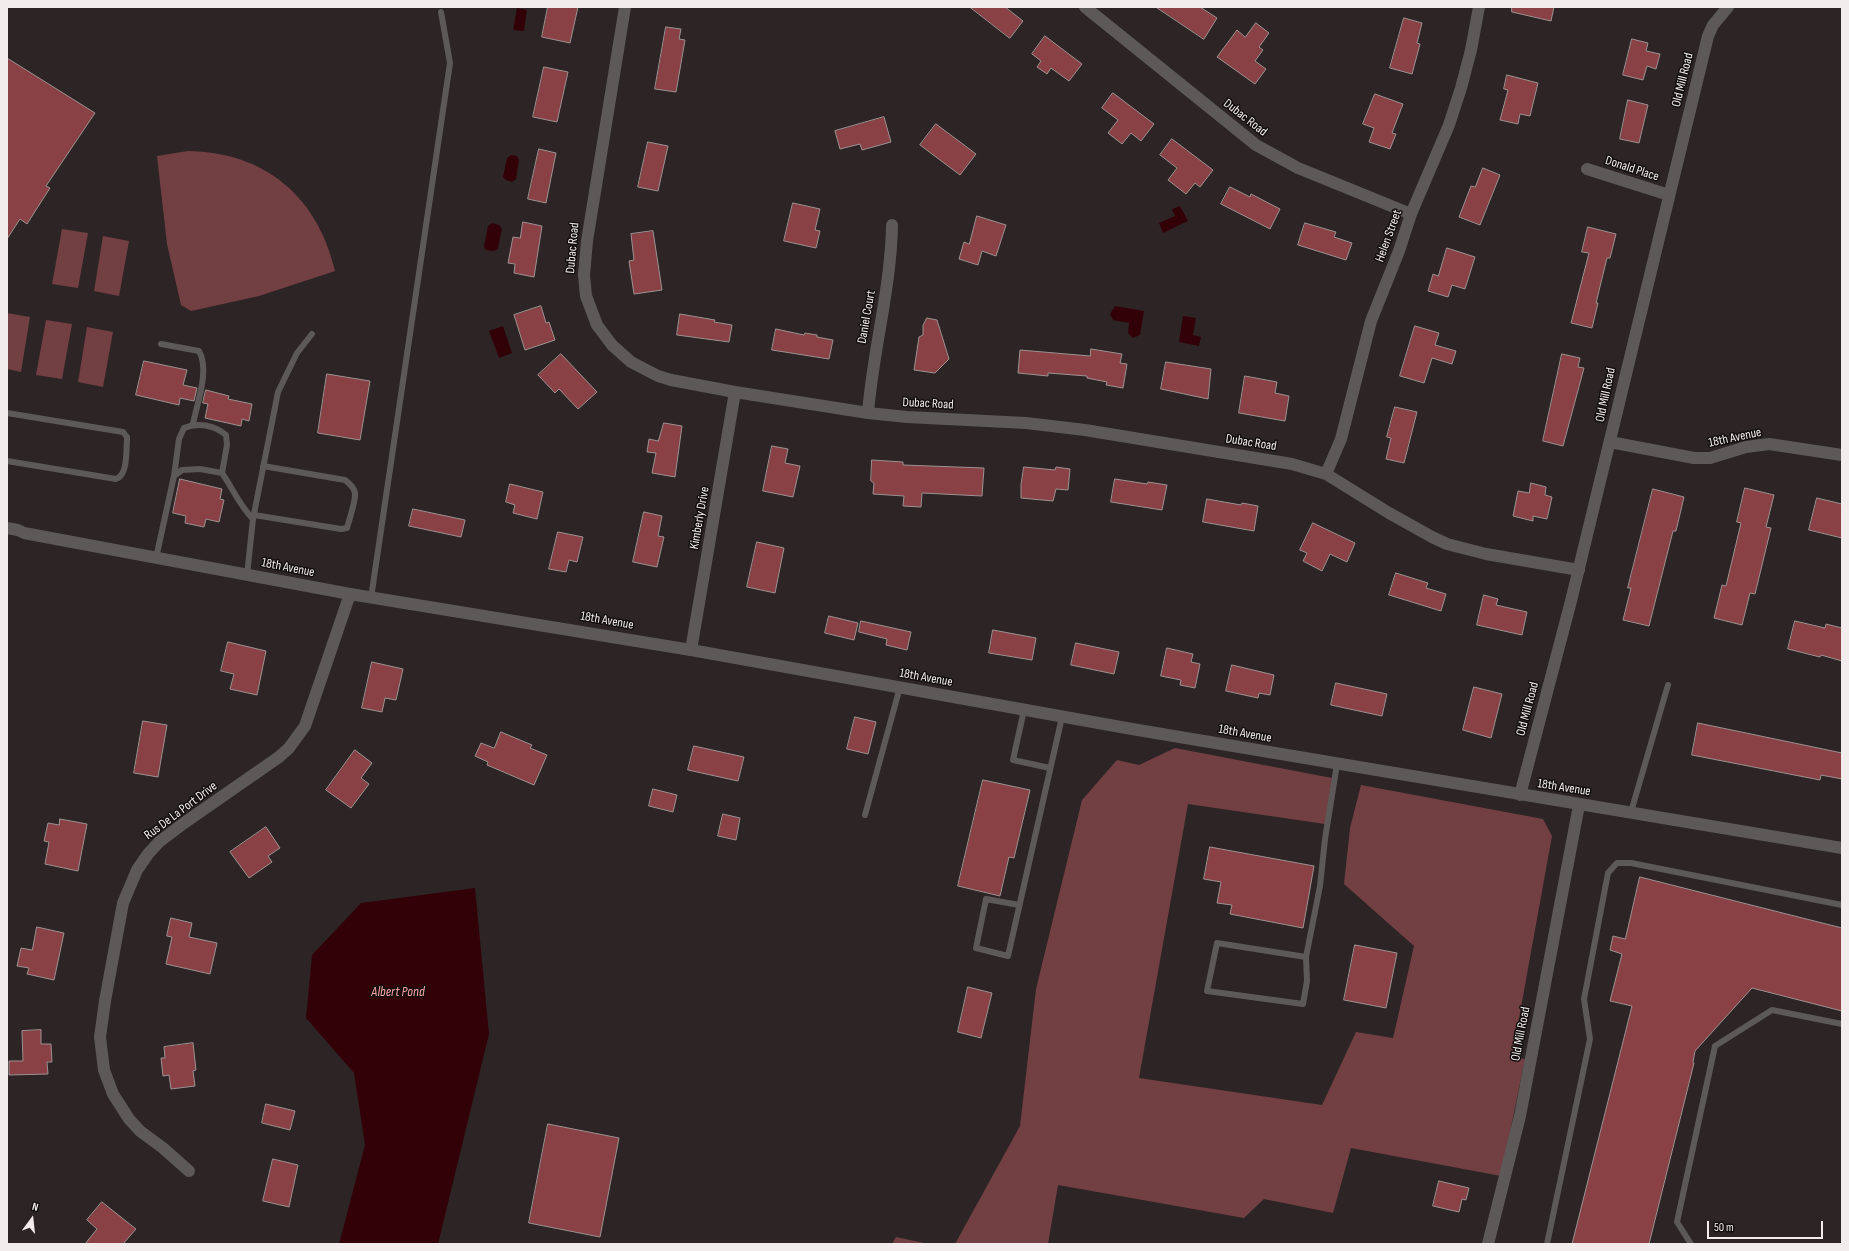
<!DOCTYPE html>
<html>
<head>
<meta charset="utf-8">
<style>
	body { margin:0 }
	#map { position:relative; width:1849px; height:1251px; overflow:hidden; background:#2d2525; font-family:"Sofia Sans Condensed",sans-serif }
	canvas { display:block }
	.frame { position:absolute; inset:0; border:8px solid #f2ecec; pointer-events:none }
	.north { position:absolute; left:12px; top:1199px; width:40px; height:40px; -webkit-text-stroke:3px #130f0f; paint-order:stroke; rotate:15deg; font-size:11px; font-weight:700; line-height:16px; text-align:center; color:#f2ecec }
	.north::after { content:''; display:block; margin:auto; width:14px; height:18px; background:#f2ecec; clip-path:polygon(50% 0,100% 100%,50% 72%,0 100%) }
	.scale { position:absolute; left:1707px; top:1221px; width:116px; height:18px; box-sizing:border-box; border:2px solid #f2ecec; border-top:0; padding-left:5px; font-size:12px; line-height:14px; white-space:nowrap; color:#f2ecec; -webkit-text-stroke:3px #130f0f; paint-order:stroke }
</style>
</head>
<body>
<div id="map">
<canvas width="1849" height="1251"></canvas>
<div class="frame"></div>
<div class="north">N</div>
<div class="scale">50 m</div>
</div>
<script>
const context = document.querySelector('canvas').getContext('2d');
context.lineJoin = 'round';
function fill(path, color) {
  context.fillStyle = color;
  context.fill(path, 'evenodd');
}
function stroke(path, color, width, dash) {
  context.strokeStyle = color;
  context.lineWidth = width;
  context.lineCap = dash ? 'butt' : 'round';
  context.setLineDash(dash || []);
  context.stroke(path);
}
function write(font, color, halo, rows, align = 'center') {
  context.font = font + ' "Sofia Sans Condensed",sans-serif';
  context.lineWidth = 3;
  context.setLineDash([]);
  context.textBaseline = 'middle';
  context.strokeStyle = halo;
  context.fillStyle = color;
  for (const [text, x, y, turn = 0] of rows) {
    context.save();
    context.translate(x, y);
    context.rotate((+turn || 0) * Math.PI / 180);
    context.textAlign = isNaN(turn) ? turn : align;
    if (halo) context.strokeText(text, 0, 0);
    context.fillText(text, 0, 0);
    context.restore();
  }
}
fill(new Path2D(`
	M188,151c77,1 130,46 147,120l-76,25 -68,15 -10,-6 -14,-61 -10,-88z
	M62,229l26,4 -10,55 -26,-4z
	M103,236l26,5 -10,55 -25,-5z
	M7,313l23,4 -9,55 -14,-3z
	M46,320l26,4 -10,55 -26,-4z
	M87,327l26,5 -10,55 -25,-5z
	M1175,748l157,30 -7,46 -137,-20 -49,274 183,27 34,-73 37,6 21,-92 -70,-62 6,-56 11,-43 182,34 9,17 -40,221 13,2 -24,117 -150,-28 -18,65 -69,-14 -20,19 -186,-33 -10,59h-93l65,-118 16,-137 46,-189 35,-40 22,5z
	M896,1237l33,7h-37z`), '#723f42');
fill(new Path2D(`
	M517,8l10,2 -3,21 -11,-1z
	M511,155l6,1 2,4 -3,19 -4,3 -6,-2 -3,-3 4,-19z
	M1180,206l8,15 -25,12 -4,-10 16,-7 -3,-7z
	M492,223l7,2 3,4 -4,20 -4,2 -8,-1 -2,-4 4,-20z
	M1115,306l29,5 -4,24 -7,3 -5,-5 1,-10 -16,-3 -3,-6z
	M1183,316l13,2 -3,17 8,2 -2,9 -20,-4z
	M503,326l9,27 -13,5 -10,-27z
	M475,888l14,146 -51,210h-99l26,-99 -11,-72 -48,-55 6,-63 49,-52z`), '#320108');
const building = new Path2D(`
	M548,7h30l-8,36 -28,-6z
	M970,7h35l18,14 -13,17z
	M1156,7h44l17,11 -13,21z
	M1512,7h42l-3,14 -39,-9z
	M1404,18l18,5 -5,20 3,1 -8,30 -22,-6z
	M1256,23l13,10 -10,14 4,3 -8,11 11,8 -11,15 -38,-27 20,-27 8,7z
	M666,27l15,2 -2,10 6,1 -9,52 -21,-3z
	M1045,36l37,28 -13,17 -18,-13 -4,6 -10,-7 4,-6 -9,-7z
	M1632,39l16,4 -2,8 14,3 -4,15 -9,-3 -4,14 -20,-5z
	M7,58l88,55 -49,73 4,2 -23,36 -7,-5 -13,20z
	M544,67l24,5 -11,50 -24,-5z
	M1507,75l31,8 -8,33 -10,-2 -2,10 -18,-4 8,-30 -4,-1z
	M1113,93l41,31 -13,17 -10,-8 -9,11 -14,-11 10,-13 -16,-12z
	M1375,94l28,10 -11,29 4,1 -6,15 -21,-7 5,-14 -11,-4z
	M1628,100l20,5 -9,38 -19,-4z
	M884,117l7,25 -29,8 -2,-6 -20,5 -5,-18z
	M936,124l40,30 -16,21 -40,-30z
	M1172,139l41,31 -13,17 -5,-4 -9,11 -18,-14 9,-12 -17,-13z
	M648,142l20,4 -10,45 -20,-4z
	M539,149l17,4 -10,50 -18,-4z
	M1483,168l17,7 -20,50 -21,-8 12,-31 4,1z
	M1230,187l20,10 1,-3 29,15 -10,20 -49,-25z
	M793,203l27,6 -5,21 5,1 -4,17 -32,-7z
	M977,216l29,9 -10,31 -14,-5 -4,14 -19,-6 5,-17 5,2z
	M523,222l19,4 -8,51 -20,-4 1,-9 -7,-1 5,-26 7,1z
	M1305,223l31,9 -2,5 18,6 -6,17 -48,-15z
	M1588,227l28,7 -6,24h-3l-11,45h2l-6,25 -21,-5 18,-70 -7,-1z
	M653,231l9,59 -28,4 -5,-33 5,-1 -3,-26z
	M1447,248l28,9 -10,32 -13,-4 -4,12 -20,-6 5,-17 5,2z
	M541,306l5,17 3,-1 6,18 -30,10 -11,-35z
	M680,314l35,6 -1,2 18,3 -3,17 -52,-7z
	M927,318l10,2 12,39 -14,14 -21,-3 5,-33 4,-2v-9z
	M1415,326l24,7 -4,12 21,6 -4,13 -20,-6 -8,25 -24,-7z
	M776,329l28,6 1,-2 12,2v2l16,3 -4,19 -57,-9z
	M1091,349l31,5 -2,9 7,1 -4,24 -17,-3 1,-3 -20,-4v-2l-39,-3v3l-30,-3 2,-23 70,6z
	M561,354l36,38 -19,17 -19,-20 -4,4 -17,-18z
	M1562,354l18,4 -2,9 6,1 -21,78 -20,-5z
	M144,361l43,9 -4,15 14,3 -3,13 -14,-3 -1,7 -43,-10z
	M1166,362l45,7 -3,30 -47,-10z
	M327,374l43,7 -10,59 -42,-7z
	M1245,376l32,6 -2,11 14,3 -4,25 -46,-8z
	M206,390l23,6 -1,3 24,5 -3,17 -7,-2 -1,7 -36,-8 3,-14 -5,-1z
	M1395,407l22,5 -13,51 -18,-4 5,-21 -4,-1z
	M664,423l18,3 -7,51 -23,-4 4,-20 -9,-1 2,-13 9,2z
	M772,446l16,3 -3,14 15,3 -7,31 -30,-6z
	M872,460l31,2v3l81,3 -2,28 -60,-3 -1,14 -18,-1 1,-10 -31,-2 1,-11 -3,-2z
	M1024,467l31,3 1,-3 14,2 -2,21 -12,-1 -3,12 -32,-3v-13z
	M180,479l42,10 -2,10 4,1 -5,22 -13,-3 -2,8 -19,-4 1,-7 -13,-3z
	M1115,479l32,5 1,-2 19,3 -5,25 -51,-8z
	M1531,483l15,4 -1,8 7,2 -5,22 -14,-3v5l-20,-5 5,-25 11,2z
	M510,484l33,8 -6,27 -24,-6 2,-8 -9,-3z
	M1745,488l29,7 -8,32 5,1 -16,66 -5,-1 -8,32 -28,-7 8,-33 4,1 15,-63 -4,-1z
	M1653,489l31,8 -8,34h-3l-24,95 -26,-6 8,-32h-3z
	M1817,498l25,6v34l-33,-8z
	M1207,499l34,6 1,-2 16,3 -4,25 -51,-9z
	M413,509l52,11 -4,17 -52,-11z
	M644,512l18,4 -4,20 6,1 -7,30 -24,-5z
	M1313,523l42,20 -8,19 -17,-8 -8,17 -19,-10 4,-8 -7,-3z
	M558,532l25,5 -6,25 -8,-2 -3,12 -17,-3z
	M757,542l27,6 -9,45 -28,-6z
	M1396,573l32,10 -2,5 20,6 -5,17 -52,-16z
	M1484,595l14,4 -2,6 31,7 -5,23 -45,-10z
	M829,616l29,7 -4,17 -29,-7z
	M861,621l50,11 -4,18 -21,-5 1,-6 -28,-7z
	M1795,621l30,7 1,-4 16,4v33l-21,-6 -1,2 -32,-8z
	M993,630l43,8 -4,22 -43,-7z
	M228,642l38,9 -9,44 -27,-6 4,-15 -13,-3z
	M1076,643l43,9 -5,22 -43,-9z
	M1167,648l26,6 -2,8 9,2 -5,24 -15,-3 1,-5 -20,-4z
	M372,662l31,7 -7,31 -11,-2 -3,14 -20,-4z
	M1232,665l42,10 -4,20 -11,-2 -1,5 -32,-7z
	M1336,683l51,11 -5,22 -51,-11z
	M1474,687l28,7 -11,44 -28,-8z
	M855,717l21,5 -8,32 -21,-5z
	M143,721l24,4 -9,52 -24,-4z
	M1698,723l144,30v26l-21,-4 -1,5 -128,-25z
	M501,732l31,13 -2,3 17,7 -13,30 -47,-20 1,-3 -13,-6 6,-13 13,5z
	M694,746l50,11 -6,24 -50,-11z
	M355,750l17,13 -11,15 8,6 -18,24 -25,-18z
	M983,780l47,10 -16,68 -5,-1 -9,39 -42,-10z
	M653,789l24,6 -4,17 -24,-6z
	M723,814l17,4 -4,22 -18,-4z
	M60,819l27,5 -9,47 -33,-7 4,-22 -5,-1 4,-18 11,2z
	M266,827l14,21 -12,8 4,6 -23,16 -19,-26z
	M1210,847l104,19 -11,62 -73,-14 2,-9 -15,-2 4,-21 -17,-3z
	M1640,877l202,51v83l-90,-23 -57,63 -2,11 1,1 -45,181h-77l60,-238 -22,-5 12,-47 -12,-4 3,-14 12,3z
	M171,918l21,5 -3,14 28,6 -7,31 -44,-10 6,-27 -5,-1z
	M37,927l27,6 -10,47 -27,-6 2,-6 -12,-2 4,-18 11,2z
	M1355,945l42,8 -11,55 -42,-8z
	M968,987l24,6 -11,45 -23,-6z
	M41,1030v14h10l1,18h-5l1,12 -39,1v-14h14l-1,-30z
	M193,1043l3,27 -3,1 2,15 -24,3 -2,-14 -6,1 -2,-18h4l-1,-11z
	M266,1104l29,7 -5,19 -28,-7z
	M548,1124l71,14 -19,99 -71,-14z
	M273,1159l25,6 -9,42 -26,-6z
	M1439,1181l30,7 -3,12 -4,-1 -3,13 -26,-6z
	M102,1202l34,27 -13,15h-38l12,-15 -10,-9z`);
fill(building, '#894145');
stroke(building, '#9c9292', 1);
stroke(new Path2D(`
	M161,344l38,7c11,19 -2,52 -6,73
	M7,413l116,19 4,5v3c-1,11 1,35 -11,39l-109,-18
	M174,476l8,-6 18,-1 22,4
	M254,515l87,14 6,-1c2,-8 9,-27 8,-35 -1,-5 -6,-10 -10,-13l-82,-14
	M156,558l18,-82 5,-37 5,-11c14,-6 30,-3 42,7l1,10 -5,28c11,16 18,33 31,46
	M247,575l6,-56 25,-127 19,-39 15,-19
	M371,598l79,-535 -9,-51
	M1024,710l-11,50 37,8
	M1631,812l37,-127
	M865,815l35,-128
	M1019,905l-33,-6 -10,49 32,8 54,-239
	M1306,957l-89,-14 -10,48 96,13 4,-23 -1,-24 14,-71 5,-47 12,-75
	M1547,1244l43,-205 -6,-40 24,-126 9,-10h14l211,42
	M1691,1244l-14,-22 38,-176 57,-36 70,14`), '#5d5959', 6);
stroke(new Path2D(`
	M625,7l-38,234 -3,34 2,21 11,29 15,20 19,17 27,14 13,4 64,12 133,21 39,4 119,6 59,7 207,34 34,10 63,39 43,24 15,7 39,10 93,16
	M1085,7l171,138 42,23 113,46
	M1587,169l82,26
	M868,413c5,-63 23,-125 24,-188
	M1610,442l84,16h16l36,-11 23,-3 73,11
	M1326,474l15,-35 30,-118 28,-70 12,-37 38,-89 12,-37 10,-38 8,-43
	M691,650l44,-258
	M189,1171l-26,-23 -23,-17 -11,-12 -16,-25 -9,-24 -4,-33 5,-36 18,-98 14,-33 11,-16 11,-12 25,-19 95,-66 10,-9 16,-22 45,-132`), '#5d5959', 12);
stroke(new Path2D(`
	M7,528l11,2 6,3 326,61 341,56 441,79 710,119
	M1520,795l51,-194 137,-565 5,-11 15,-18
	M1488,1244l32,-128 59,-311`), '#5d5959', 12);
write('13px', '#f2ecec', '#130f0f', [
	["Old Mill Road",1683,80,-76],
	["Dubac Road",1245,118,38],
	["Donald Place",1632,169,18],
	["Helen Street",1389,236,-70],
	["Dubac Road",573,248,-85],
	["Daniel Court",867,317,-80],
	["Old Mill Road",1606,395,-78],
	["Dubac Road",928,404,3],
	["18th Avenue",1735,438,-12],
	["Dubac Road",1251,443,9],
	["Kimberly Drive",700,518,-80],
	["18th Avenue",288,568,11],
	["18th Avenue",607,621,10],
	["18th Avenue",926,678,10],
	["Old Mill Road",1528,709,-75],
	["18th Avenue",1245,734,10],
	["18th Avenue",1564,788,9],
	["Rus De La Port Drive",181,811,-37],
	["Old Mill Road",1521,1034,-79]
]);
write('italic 14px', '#fca6a8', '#130f0f', [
	["Albert Pond",398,992]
]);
</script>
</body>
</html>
